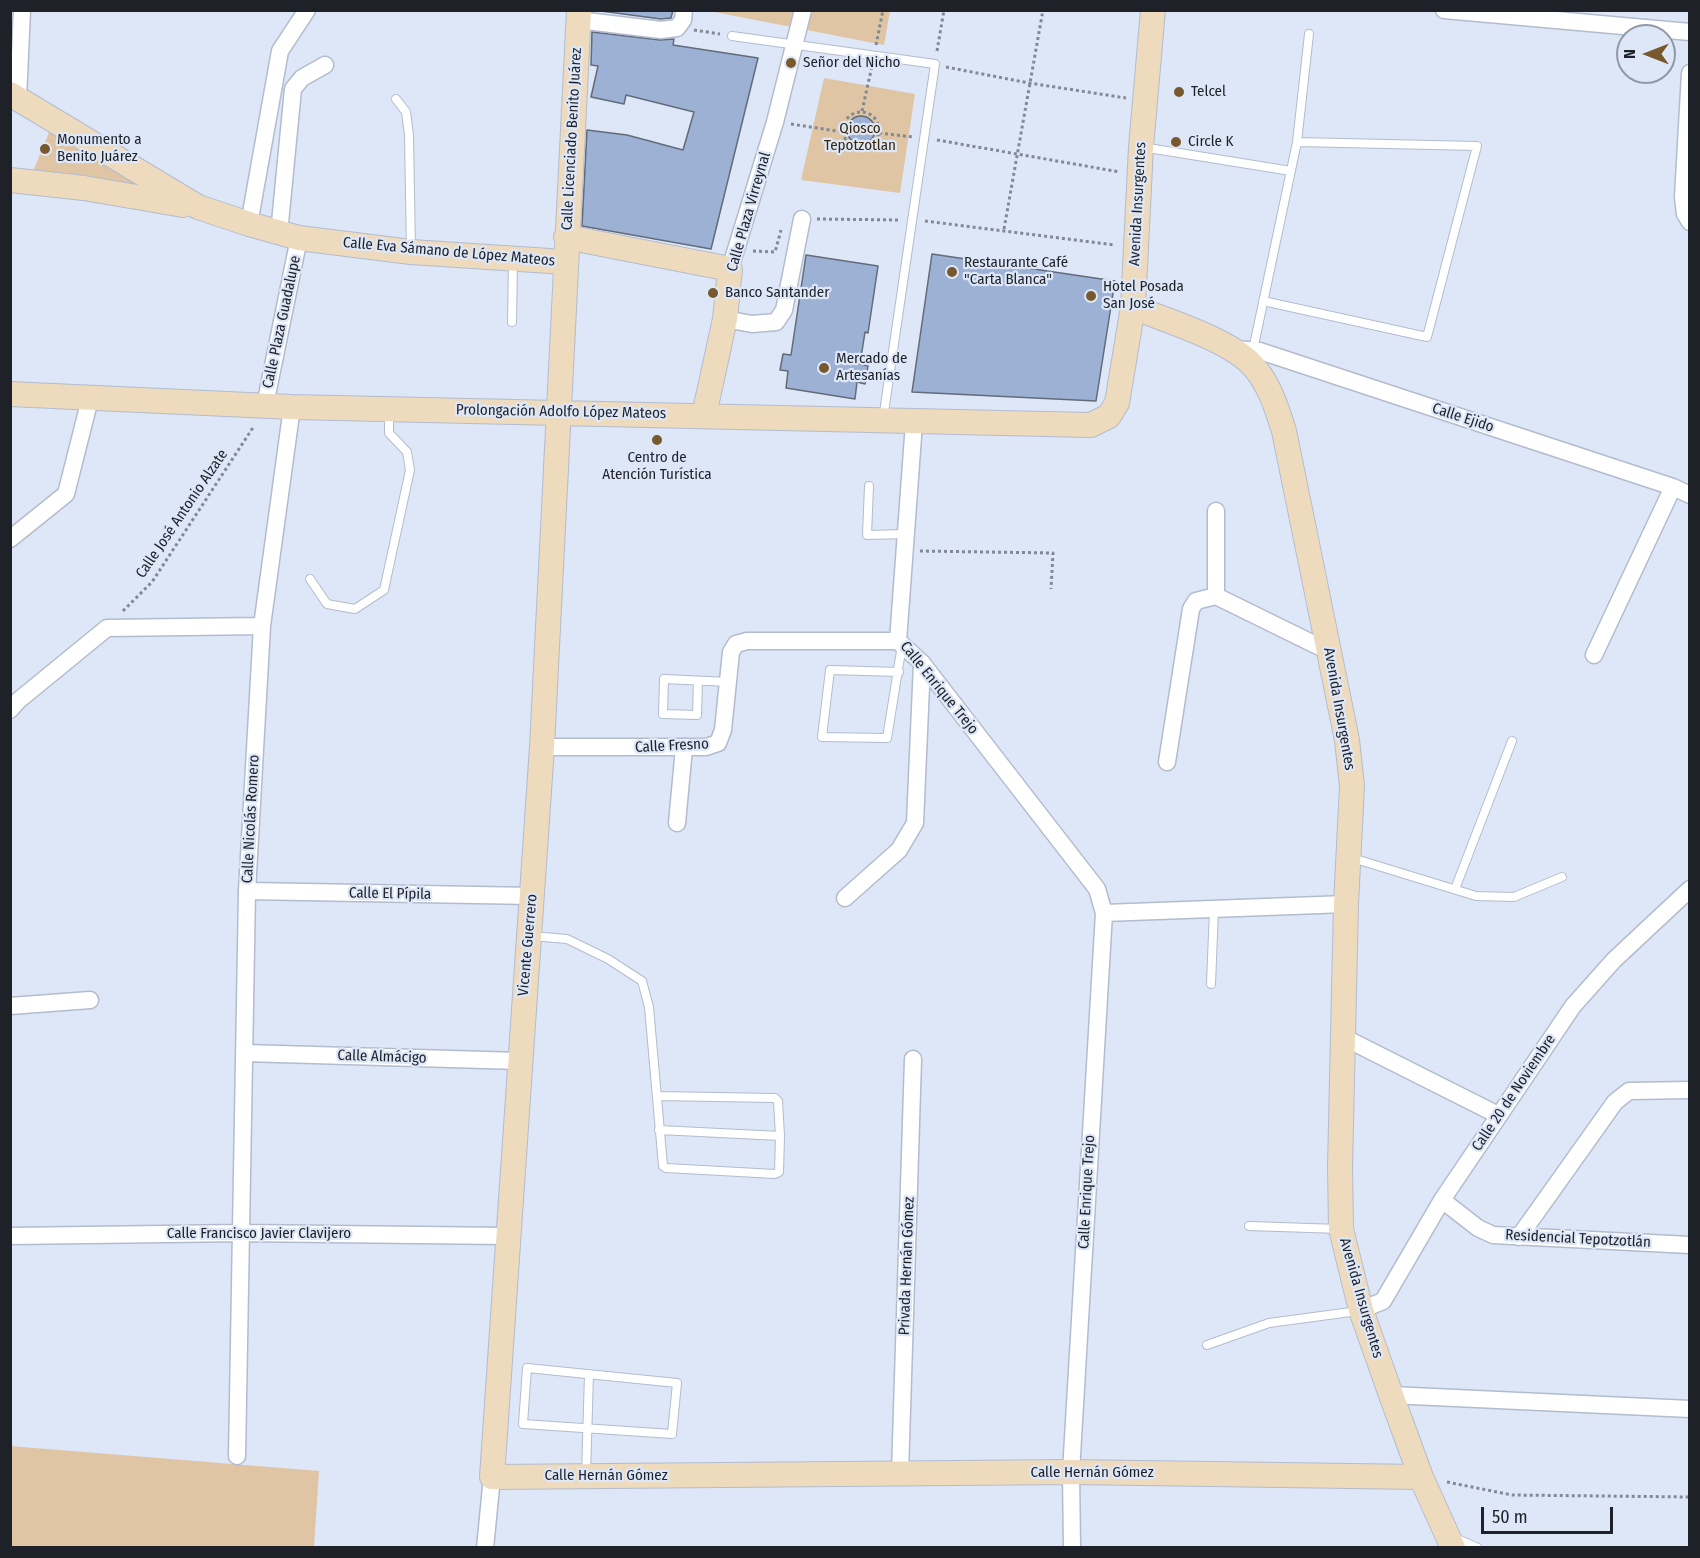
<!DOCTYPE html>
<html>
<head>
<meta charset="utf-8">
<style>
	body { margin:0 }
	#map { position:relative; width:1700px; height:1558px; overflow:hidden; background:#dde7f8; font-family:"Fira Sans Condensed",sans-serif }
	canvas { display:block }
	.frame { position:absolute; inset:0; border:12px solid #1e2128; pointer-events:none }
	.north { position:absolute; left:1616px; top:24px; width:60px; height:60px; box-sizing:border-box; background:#dde7f8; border:2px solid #9198a5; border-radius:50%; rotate:270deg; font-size:16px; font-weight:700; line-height:24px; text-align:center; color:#1e2128 }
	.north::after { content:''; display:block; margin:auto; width:21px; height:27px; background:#78592e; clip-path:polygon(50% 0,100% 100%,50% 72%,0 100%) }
	.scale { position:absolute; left:1481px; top:1507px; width:132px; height:27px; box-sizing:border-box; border:3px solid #1e2128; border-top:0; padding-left:8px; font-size:18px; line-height:21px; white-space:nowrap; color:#1e2128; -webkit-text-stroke:4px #dde7f8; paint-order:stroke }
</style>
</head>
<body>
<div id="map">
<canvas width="1700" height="1558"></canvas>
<div class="frame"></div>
<div class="north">N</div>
<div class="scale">50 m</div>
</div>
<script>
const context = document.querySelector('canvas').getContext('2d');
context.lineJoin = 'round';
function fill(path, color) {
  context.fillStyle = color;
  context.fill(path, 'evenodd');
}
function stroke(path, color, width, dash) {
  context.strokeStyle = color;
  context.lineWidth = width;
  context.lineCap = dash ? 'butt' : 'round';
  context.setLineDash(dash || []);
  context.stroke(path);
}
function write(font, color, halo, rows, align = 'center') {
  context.font = font + ' "Fira Sans Condensed",sans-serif';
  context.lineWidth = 4.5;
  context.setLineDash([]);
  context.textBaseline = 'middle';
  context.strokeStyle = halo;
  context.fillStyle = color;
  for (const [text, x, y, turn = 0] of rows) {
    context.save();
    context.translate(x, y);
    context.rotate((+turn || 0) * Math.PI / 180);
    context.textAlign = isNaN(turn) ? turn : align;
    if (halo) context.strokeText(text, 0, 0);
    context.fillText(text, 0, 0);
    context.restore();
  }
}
fill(new Path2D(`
	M704,10l186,1 -6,34z
	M824,78l91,16 -15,99 -99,-13z
	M50,130l113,69 -131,-25z
	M10,1446l309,25 -5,76h-303z`), '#dfc5a4');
const building = new Path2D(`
	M593,10h80l-2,8 -10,1z
	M592,32l68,8 14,-1 -1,6 85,13 -47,191 -129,-23 5,-96 40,5 56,15 11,-38 -68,-17 -2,9 -33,-7 7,-31 -7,-1z
	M847 130a14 14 0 1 1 28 0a14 14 0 1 1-28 0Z
	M932,254l183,27 -19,120 -184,-9z
	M806,255l72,11 -10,67 -3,-1 -5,32 8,2 -3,18 -8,-2 -2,17 -69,-11 2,-17 -8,-1 3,-16 8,1z`);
fill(building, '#9db1d4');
stroke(building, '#626b79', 1.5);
const lane = new Path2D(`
	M732,36l203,28 -52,355
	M396,99l10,13 3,23 2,116
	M1297,142l12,-108
	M1142,147l149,24
	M512,322l1,-60
	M1253,350l44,-208 180,4 -50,191 -164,-36
	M869,486l-2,49 39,-1
	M310,579l17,25 28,5 29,-19 26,-120 -3,-18 -18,-19v-21
	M899,672l-69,-2 -8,67 65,1 15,-93
	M698,681l-1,34 -34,-1 1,-35 65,3
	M1349,857l127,39 38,1 48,-20
	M1455,889l57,-148
	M532,936l35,3 41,20 34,22 7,26 14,159 3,2 109,6 4,-2 1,-36
	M1211,984l3,-75
	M657,1096l118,2 3,3 2,35 -121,-6
	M1249,1226l91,3
	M1207,1345l62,-22 89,-12
	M527,1368l150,15 -5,51 -149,-10z
	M586,1475l3,-101
	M1453,1537l25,11`);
const street = new Path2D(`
	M1444,10l246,22
	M578,20l83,10 16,-2 6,-8 1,-10
	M1690,73l-7,124 2,17 5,8
	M18,99l4,-89
	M249,224l31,-173 27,-41
	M279,233l14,-144 9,-11 23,-13
	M730,269l45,-147 28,-112
	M725,319l27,5 24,-2 8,-12 18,-91
	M1235,349l25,2 413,136 17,8
	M265,405l34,-167
	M1216,511v85
	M10,539l56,-45 24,-95
	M898,641l24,22 175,226 7,24 -33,559 1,76
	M898,641l16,-218
	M1594,655l79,-168
	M10,710l9,-10 88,-72 155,-2
	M542,747h164l12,-4 5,-13 8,-78 5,-8 11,-3h151
	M1167,762l24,-153 5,-8 20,-5 114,56
	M677,823l7,-75
	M247,891l286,5
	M845,898l54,-48 16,-27 7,-160
	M1104,913l242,-9
	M10,1006l80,-6
	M1343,1037l155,78
	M245,1053l274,8
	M1442,1200l36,28 15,7 197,10
	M10,1236l232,-3 265,3
	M1519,1237l96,-135 14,-11 61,-1
	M1361,1310l22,-9 59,-101 131,-194 41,-46 76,-71
	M1391,1395l299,14
	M237,1456l10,-565 15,-265 30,-219
	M900,1473l13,-414
	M485,1548l7,-71`);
const secondary = new Path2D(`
	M579,10l-37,737 -50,730 579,-5 350,5
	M10,94l188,113 51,17 50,14 112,14 154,10
	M10,180l74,8 99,17
	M566,237l164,32 -5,50 -21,96
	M1133,307c34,14 99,33 122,61 15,18 22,41 29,63l63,309 5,46 -6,118 -6,263 1,62 20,81 30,85 30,82 32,71
	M10,394l282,13 799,18 18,-9 8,-13 16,-96 8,-160 12,-137`);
stroke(lane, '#b3bccd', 10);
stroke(street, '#b3bccd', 19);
stroke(secondary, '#b3bccd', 26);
stroke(new Path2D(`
	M694,30l26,4
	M876,45l7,-35
	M937,51l7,-41
	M946,67l83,16 97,15
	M862,111l10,-45
	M843 130a18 18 0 1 1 36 0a18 18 0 1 1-36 0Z
	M791,124l52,8
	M879,133l34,4
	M937,140l183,32
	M817,219l83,1
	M925,221l190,24
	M1004,229l39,-219
	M753,251l22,1 6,-22
	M920,551l133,2 -2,36
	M123,611l29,-29 102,-156
	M1447,1482l65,13 178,2`), '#828995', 3, [3, 3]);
stroke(lane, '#fff', 8);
stroke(street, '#fff', 16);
stroke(secondary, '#eedbbe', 24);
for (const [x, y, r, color] of [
	[791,63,6,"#78592e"],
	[1179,92,6,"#78592e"],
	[1176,142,6,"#78592e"],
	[45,149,6,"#78592e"],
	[952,272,6,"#78592e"],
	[713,293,6,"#78592e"],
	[1091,296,6,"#78592e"],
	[824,368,6,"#78592e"],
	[657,440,6,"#78592e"]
]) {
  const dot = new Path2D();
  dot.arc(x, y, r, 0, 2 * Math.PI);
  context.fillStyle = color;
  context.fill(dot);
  stroke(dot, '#dde7f8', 2);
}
write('15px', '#1e2128', '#dde7f8', [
	["Señor del Nicho",803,63],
	["Telcel",1191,92],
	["Monumento a",57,140],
	["Benito Juárez",57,157],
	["Circle K",1188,142],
	["Restaurante Café",964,263],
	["\"Carta Blanca\"",964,280],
	["Hotel Posada",1103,287],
	["San José",1103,304],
	["Banco Santander",725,293],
	["Mercado de",836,359],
	["Artesanías",836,376],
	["Centro de",657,458,"center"],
	["Atención Turística",657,475,"center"]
], 'left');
write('15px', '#3a2609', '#dde7f8', [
	["Qiosco",860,129],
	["Tepotzotlan",860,146]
]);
write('15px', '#1e2128', '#dde7f8', [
	["Calle Licenciado Benito Juárez",572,139,-87],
	["Avenida Insurgentes",1138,204,-87],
	["Calle Plaza Virreynal",749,212,-74],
	["Calle Eva Sámano de López Mateos",449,252,5],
	["Calle Plaza Guadalupe",282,322,-78],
	["Prolongación Adolfo López Mateos",561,412,1],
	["Calle Ejido",1463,418,18],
	["Calle José Antonio Alzate",182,514,-56],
	["Calle Enrique Trejo",939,688,51],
	["Avenida Insurgentes",1339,709,80],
	["Calle Fresno",672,746,-3],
	["Calle Nicolás Romero",251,819,-87],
	["Calle El Pípila",390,894,1],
	["Vicente Guerrero",528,945,-85],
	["Calle Almácigo",382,1057,2],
	["Calle 20 de Noviembre",1514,1093,-56],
	["Calle Enrique Trejo",1087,1192,-87],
	["Calle Francisco Javier Clavijero",259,1234],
	["Residencial Tepotzotlán",1578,1239,3],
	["Privada Hernán Gómez",907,1266,-88],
	["Avenida Insurgentes",1361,1298,74],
	["Calle Hernán Gómez",1092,1473],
	["Calle Hernán Gómez",606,1476]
]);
</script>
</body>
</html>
